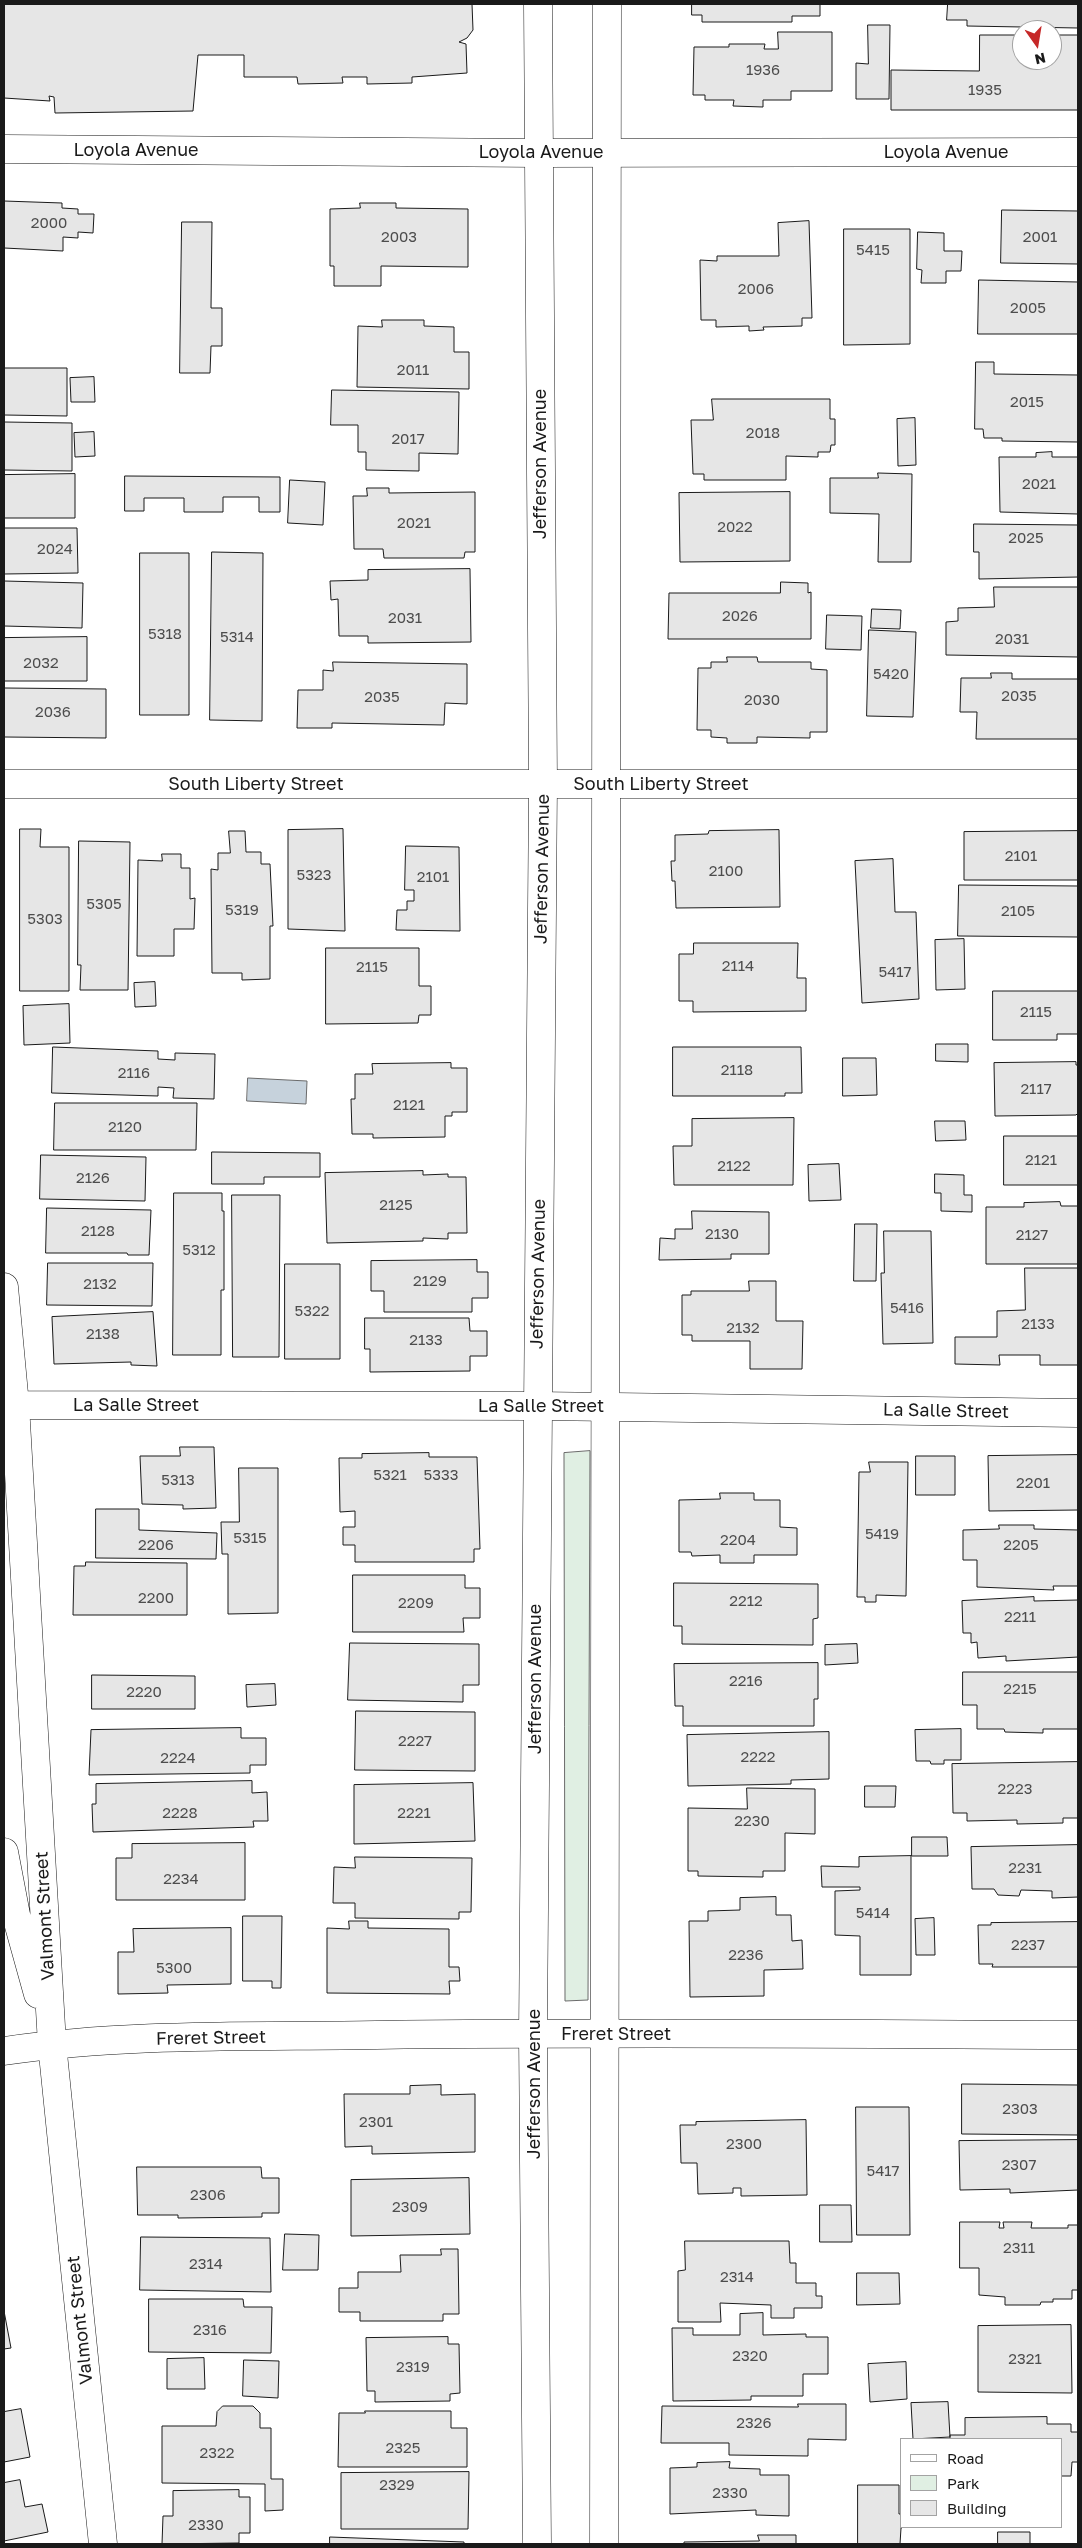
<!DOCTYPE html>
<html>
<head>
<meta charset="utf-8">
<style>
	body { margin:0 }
	#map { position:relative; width:1082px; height:2548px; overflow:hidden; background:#fff; font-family:"Golos Text",sans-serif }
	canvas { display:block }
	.frame { position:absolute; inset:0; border:5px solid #1a1a1a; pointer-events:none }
	.legend { position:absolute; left:900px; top:2438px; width:162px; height:90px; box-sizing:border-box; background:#fff; border:1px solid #a3a3a3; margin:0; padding:6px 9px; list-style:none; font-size:15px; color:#1a1a1a }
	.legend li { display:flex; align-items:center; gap:10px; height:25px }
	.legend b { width:25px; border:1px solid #a3a3a3 }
	.north { position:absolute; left:1012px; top:20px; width:50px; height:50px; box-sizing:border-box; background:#fff; border:1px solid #a3a3a3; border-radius:50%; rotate:167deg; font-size:14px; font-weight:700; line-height:20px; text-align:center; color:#1a1a1a }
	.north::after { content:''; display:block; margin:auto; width:18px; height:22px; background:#c62828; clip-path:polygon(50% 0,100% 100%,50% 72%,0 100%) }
</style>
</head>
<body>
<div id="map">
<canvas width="1082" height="2548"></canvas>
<div class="frame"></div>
<ul class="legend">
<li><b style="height:6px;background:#fff"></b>Road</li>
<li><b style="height:14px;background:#e0efe3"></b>Park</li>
<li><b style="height:14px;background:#e6e6e6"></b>Building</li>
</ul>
<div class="north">N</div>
</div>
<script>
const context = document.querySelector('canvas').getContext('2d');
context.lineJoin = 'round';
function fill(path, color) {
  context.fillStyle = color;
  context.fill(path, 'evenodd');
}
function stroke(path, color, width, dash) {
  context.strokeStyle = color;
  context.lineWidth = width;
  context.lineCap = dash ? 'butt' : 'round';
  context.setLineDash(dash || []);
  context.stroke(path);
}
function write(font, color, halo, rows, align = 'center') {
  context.font = font + ' "Golos Text",sans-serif';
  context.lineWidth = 4;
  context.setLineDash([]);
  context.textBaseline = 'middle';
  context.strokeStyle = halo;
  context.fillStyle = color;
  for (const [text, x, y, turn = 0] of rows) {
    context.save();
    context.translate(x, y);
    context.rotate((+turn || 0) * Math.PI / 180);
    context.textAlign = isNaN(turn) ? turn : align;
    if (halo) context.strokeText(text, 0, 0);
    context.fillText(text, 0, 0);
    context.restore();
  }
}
const green = new Path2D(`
	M590,1451l-2,549 -23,1 -1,-548z`);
fill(green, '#e0efe3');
stroke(green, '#6a6a6a', 1);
const water = new Path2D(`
	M248,1078l59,3 -1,23 -59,-3z`);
fill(water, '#c6d2dc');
stroke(water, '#6a6a6a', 1);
const building = new Path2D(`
	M4,4h468l1,26 -6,8 -8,4 7,2 1,29 -55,4v6l-45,1v-7h-25l1,6 -45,1 -1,-7h-53v-22h-46l-5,56 -138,2 -1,-16 -5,-1 1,5 -46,-3z
	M692,4h128v12h-28v6h-90v-7h-10z
	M948,4h130v24l-111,-2v-6h-20z
	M868,25h22l-1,74h-33v-36l12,1z
	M778,32h54v59h-41v9h-28v7l-30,-1 1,-6h-29v-5h-12l1,-48h35v-3h36l-1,5h14z
	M980,35h42v25h30v-25h26v75h-187v-40l88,1z
	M4,201l58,2v5l16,1v5h16l-1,19 -15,-1v6l-15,-1v14l-59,-3z
	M360,203h36v5l72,1v58l-87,-1v20h-47v-20h-4v-57l30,-1z
	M1002,210l76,1v53l-77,-1z
	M809,221l3,97h-10v8l-39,1 1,3 -15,1v-5l-33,1v-7h-15l-1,-60 17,1v-5h62l-1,-33z
	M182,222h30l-1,86h11v38h-11l-1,27h-30z
	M844,229h66v115l-66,1z
	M918,232l26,1v18h18l-1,20h-15v12h-25l1,-13 -5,-1z
	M979,280l99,2v52h-100z
	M382,320h42v6l30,1v25h15v37l-112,-2 1,-61 24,1z
	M976,362h18v12l84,1v67l-76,-1v-3h-18l-1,-9h-8z
	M4,368h63v48l-63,-1z
	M94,377l1,25h-24l-1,-24z
	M332,390l127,2 -1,62 -39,-1v18l-53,-1v-18h-8v-27h-27z
	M712,399h118v20h5v26h-4l-1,7h-12v5l-32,-1v24h-82v-6h-11l-2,-54h22z
	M915,418l1,47 -18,1 -1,-47z
	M4,422l68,1v48l-68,-1z
	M94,432l1,24 -20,1 -1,-24z
	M1052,452v5h26v57l-78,-2 -1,-55h37v-4z
	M878,473l34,1 -1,88h-33l1,-48 -49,-1v-35h48z
	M75,474v44h-71v-43z
	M125,476l155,1v35h-21v-15h-36v15h-39v-14h-40v13h-19z
	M290,480l35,2 -2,43 -35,-2z
	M367,488h22v5l86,-1v60h-10l-1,6h-80l-1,-9h-29l-1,-53h14z
	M790,492v69l-110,1 -1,-69z
	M974,524l104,1v52l-99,2v-27h-5z
	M4,528h73l1,45 -74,1z
	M212,552l51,1 -1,168 -52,-1z
	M140,553h49v162h-49z
	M470,569l1,73 -103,1v-7h-29l-1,-37 -7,1 -1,-19 38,-1v-10z
	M4,581l79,2 -1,45 -78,-2z
	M781,582l27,1v10l3,-1v47h-143l1,-46h111z
	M994,587h84v70l-132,-2v-33l12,-1v-13l36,-1z
	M872,609l29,1 -1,19 -29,-1z
	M827,615l35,1 -1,34 -35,-1z
	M869,630l47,2 -3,85 -46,-1z
	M87,637v44h-83v-43z
	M727,657h30l1,5h53v7l16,1v62h-17v6l-53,-1v6h-30v-5l-16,-1v-7h-14l1,-62h13v-6h16z
	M333,662l134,2v40l-22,-1 -1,22 -112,-2v5h-35l1,-38h25v-20l10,1z
	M991,673h21v6h66v60h-102l1,-27h-17l1,-34h30z
	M4,688l102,1v49l-102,-1z
	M20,829h21l-1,18h29v144h-49z
	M343,829l2,102 -57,-2v-99z
	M779,830l1,77 -104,1 -1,-27h-3l-1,-20h4v-26l33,-1 1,-3z
	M229,831h16l1,21h15v12h9l3,62h-3v53l-28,1v-7h-30l-1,-104 7,1v-17h12z
	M1078,831v49h-114v-48z
	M79,841l51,1 -2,148h-48l1,-25h-3z
	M406,846l53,1 1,84 -64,-1 1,-20h10v-9h7v-11h-9z
	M162,854h19v14h9v31l5,-1 -1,31h-20v27h-37l1,-96 24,1z
	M893,859l2,53h21l3,87 -57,4 -7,-142z
	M959,885l119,1v51l-120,-1z
	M964,939l1,50 -29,1 -1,-50z
	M694,943h104l-1,35h9v33l-113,1v-11h-14v-47h14z
	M326,948h93v38h12v29h-12l-1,8 -92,1z
	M155,982l1,24 -21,1 -1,-24z
	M993,991h85v43h-21v6h-64z
	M69,1004l1,39 -46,2 -1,-39z
	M936,1044h32v18l-32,-1z
	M53,1047l105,4v8l17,1v-7l40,1 -1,45 -41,-1 1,-10 -16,-1v9l-106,-3z
	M673,1047h128l1,46h-17v3h-112z
	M843,1058h33l1,37 -34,1z
	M1076,1062v3h2v48l-2,2 -81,1 -1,-53z
	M451,1063v5h16v44h-15v4h-7v21l-72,1v-4h-21l-1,-35h4v-25h18l-1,-10z
	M55,1103h142l-1,47h-142z
	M794,1118l-1,67h-119l-1,-39h19v-27z
	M935,1121h30l1,19 -30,1z
	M1004,1136h74v49h-74z
	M212,1152l108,1v24h-56v7h-52z
	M41,1155l105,2 -1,44 -105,-2z
	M839,1164l2,36 -32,1 -1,-36z
	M423,1171v4l25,-1v3h18l1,56h-19v6l-25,-1v3l-96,2 -2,-70z
	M935,1174l29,1v20h8v17l-31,-1v-18h-6z
	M174,1193h48v18h2v79h-3v65h-48z
	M232,1195h48l-1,162h-46z
	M1060,1202l1,4h17v58h-92v-57h38v-4z
	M47,1208l104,2 -2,45h-21l-1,-2h-81z
	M692,1211l77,1v42h-38v5l-72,1 1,-22 15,1v-10h17z
	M855,1224h22l-1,57h-22z
	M884,1231h47l2,112 -50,1 -2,-71h3z
	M477,1260v12h11v26h-16v14h-88v-21h-13v-30z
	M48,1263h105l-1,43 -105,-1z
	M285,1264h55v95h-55z
	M1025,1268h53v97h-38v-10h-41l1,10 -45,-1v-27h42v-26l28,-1z
	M749,1281h27v40h27l-1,48h-52v-28h-58v-6h-10v-40h9v-4h58z
	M153,1312l4,54 -26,-1v-3l-77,2 -2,-47z
	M365,1318h104l1,13h17v25h-17v15l-100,1v-23h-5z
	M180,1447h34l2,61 -33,1v-4l-41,-1 -2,-48h40z
	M429,1453v4h48l3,92h-6v13h-119v-17h-12v-18h12v-16l-15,1 -1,-54h23v-4z
	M1078,1455v55l-89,1 -1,-55z
	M916,1456h39v39h-39z
	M869,1462h39l-2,134 -30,-1v7h-11v-5h-8l2,-125h11z
	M239,1468h39v145l-50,1v-60h-6l-1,-32h18z
	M720,1493h34v7h26v27l17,1v27h-43v8h-34v-8l-28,1 -1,-4h-12v-52l41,-1z
	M96,1509h43v21l78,3 -1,26 -120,-1z
	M999,1525h35v4l44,1v56h-25l1,4 -77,-3v-27h-14v-30l36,-1z
	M86,1562l101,1v52h-114l1,-49h11z
	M353,1575h112v13h15v30h-17l1,14h-111z
	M674,1583l144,1v34l-5,1v26l-131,-1v-18h-8z
	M1034,1597v4l44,-1v57l-72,4v-5l-28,2 -1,-16 -6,1v-10h-8l-1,-32z
	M350,1643l129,1v41h-16v17l-115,-2z
	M857,1644l1,19 -33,2v-20z
	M818,1663v36h-4v27h-131v-20h-8l-1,-42z
	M963,1672h115v57h-35v4l-38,-1 -1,-3h-27v-24h-14z
	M92,1675l103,1v33h-103z
	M275,1684l1,21 -29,2 -1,-22z
	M356,1711l119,1v59l-120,-1z
	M241,1728v10h25v27h-16v8l-161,2 2,-45z
	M961,1729v31h-17v4h-13l-1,-3h-14l-1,-31z
	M829,1732v47l-38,1v4l-103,2 -1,-51z
	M1078,1762v56h-15v5l-46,1v-4l-50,1v-8h-14l-1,-49z
	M252,1781v12l15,-1 1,29h-15l1,6 -161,5 -1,-28h4v-20z
	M473,1783l2,58 -121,3v-59z
	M865,1786h31l-1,21h-30z
	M747,1788l68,1v45l-30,-1v38h-22v6l-65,-1v-5h-10v-63l59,1z
	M912,1837h35l1,19h-36z
	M245,1843v57h-129v-42h16v-14z
	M1078,1845v52l-26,1v-7l-31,-1 -2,6 -21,-1 -4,-6h-22l-1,-42z
	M911,1856v119h-51v-39l-25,-1v-44l25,-1v-3h-38l-1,-21 38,1v-10z
	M355,1857l117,1 -1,54h-12v7l-104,-1v-15h-22l1,-36 21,1z
	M776,1897v18h15l1,26 10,-1 1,29 -39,1v26l-74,1 -1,-76h19v-10l32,-1v-12z
	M243,1916h39l-1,72h-9v-7h-29z
	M934,1918l1,37h-19l-1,-36z
	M349,1921h19v7l81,1v38h10l1,14h-11l1,13 -123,-1v-65l22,1z
	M1078,1922v45h-86l1,-3h-14l-1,-39h13v-2z
	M231,1928v56l-64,1 1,8 -50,1v-42h16l-1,-23z
	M962,2084l116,1v50l-116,-1z
	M441,2085v10l34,-1v58l-103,2v-8l-27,1 -1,-53h66v-8z
	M856,2107h53l1,128h-53z
	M806,2120l1,75 -66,1v-8h-8v5l-35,1 -1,-31h-16l-1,-38h16v-3z
	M1078,2140v50l-68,3v-4l-50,1 -1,-49z
	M137,2167h124l1,11h17v35h-17v4l-84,1v-3h-40z
	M469,2178l1,56 -119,2v-56z
	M820,2205h31l1,37h-32z
	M960,2222h40l-1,6h5l-1,-6h29l-1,6h37v-3h10v65h-6v9h-19v3h-12l-1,3h-35v-8l-26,-2v-27h-19z
	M285,2234l34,1 -1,35h-35z
	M141,2237l129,1 1,54 -131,-2z
	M685,2241h104l1,22h6v20h20v13h6v12h-28v10h-23v-13l-51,-2 1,19h-43v-51l7,-1z
	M441,2249h17l1,65h-16v7h-83v-9h-21v-24h19v-16h43l-1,-17h41z
	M857,2273h42l1,31 -43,1z
	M149,2299h94l1,8h28l-1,46 -122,-1z
	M4,2311l7,37 -7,1z
	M763,2313v22l43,-1v3h22v37h-25v22h-52v4l-78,1 -1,-73h21v7h47v-21z
	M1071,2325l1,68 -94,-1v-66z
	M448,2337v7h11l1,49 -10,1v7l-75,1v-11h-8l-1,-53z
	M204,2358l1,31h-38v-30z
	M244,2360l35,1 -1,37 -35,-2z
	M906,2362l1,37 -37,3 -2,-38z
	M948,2402l2,35 -37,2 -2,-36z
	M798,2404h48v36l-38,-1v17l-79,-1v-12h-68l1,-37 136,1z
	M223,2406h30l7,7v15h11v51h12v31l-18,1v-27l-103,-1v-57h54l1,-14z
	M21,2409l9,48 -26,5v-50z
	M365,2411h86v17h16v39h-129l1,-54h26z
	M1047,2417v7h24v8h7v30h-6l-1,14h-10v-37h-111v-4h15v-17z
	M730,2462l-1,6 31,1v6h29v41l-33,-1v-5l-86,4v-46l27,-1v-4z
	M469,2472l-1,57h-127v-56z
	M20,2480l5,27 17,-3 6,28 -44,9v-58z
	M858,2485h41v29h2v13h3l-3,1 -1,16h-42z
	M239,2490v7h11v36h-11v10l-77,1 1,-28h10v-25z
	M998,2532h32v12h-32z
	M758,2535h38v9h-112v-2l75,-1z
	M330,2537l134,5v2h-134z`);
fill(building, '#e6e6e6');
stroke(building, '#1a1a1a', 1);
const street = new Path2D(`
	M4,149l534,4 540,-1
	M4,784h1074
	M4,1287l11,118 37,639 51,500
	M4,1407l11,-2 522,1 541,7
	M4,1852l12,63 22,79
	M4,2051c123,-18 248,-14 372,-16 234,-3 468,-1 702,0`);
const secondary = new Path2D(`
	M537,2544l-4,-510 10,-1250 -5,-780
	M604,2544l3,-2540`);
stroke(street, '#1a1a1a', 29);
stroke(secondary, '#1a1a1a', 29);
stroke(street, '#fff', 28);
stroke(secondary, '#fff', 28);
write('15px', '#4d4d4d', null, [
	["1936",763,70],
	["1935",985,90],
	["2000",49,223],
	["2003",399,237],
	["2001",1040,237],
	["5415",873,250],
	["2006",756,289],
	["2005",1028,308],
	["2011",413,370],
	["2015",1027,402],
	["2018",763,433],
	["2017",408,439],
	["2021",1039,484],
	["2021",414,523],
	["2022",735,527],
	["2025",1026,538],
	["2024",55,549],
	["2026",740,616],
	["2031",405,618],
	["5318",165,634],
	["5314",237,637],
	["2031",1012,639],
	["2032",41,663],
	["5420",891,674],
	["2035",1019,696],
	["2035",382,697],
	["2030",762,700],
	["2036",53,712],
	["2101",1021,856],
	["2100",726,871],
	["5323",314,875],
	["2101",433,877],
	["5305",104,904],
	["5319",242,910],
	["2105",1018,911],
	["5303",45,919],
	["2114",738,966],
	["2115",372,967],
	["5417",895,972],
	["2115",1036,1012],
	["2118",737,1070],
	["2116",134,1073],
	["2117",1036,1089],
	["2121",409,1105],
	["2120",125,1127],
	["2121",1041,1160],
	["2122",734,1166],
	["2126",93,1178],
	["2125",396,1205],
	["2128",98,1231],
	["2130",722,1234],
	["2127",1032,1235],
	["5312",199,1250],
	["2129",430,1281],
	["2132",100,1284],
	["5416",907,1308],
	["5322",312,1311],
	["2133",1038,1324],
	["2132",743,1328],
	["2138",103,1334],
	["2133",426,1340],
	["5321",390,1475],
	["5333",441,1475],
	["5313",178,1480],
	["2201",1033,1483],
	["5419",882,1534],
	["5315",250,1538],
	["2204",738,1540],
	["2206",156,1545],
	["2205",1021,1545],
	["2200",156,1598],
	["2212",746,1601],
	["2209",416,1603],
	["2211",1020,1617],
	["2216",746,1681],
	["2215",1020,1689],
	["2220",144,1692],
	["2227",415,1741],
	["2222",758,1757],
	["2224",178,1758],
	["2223",1015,1789],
	["2228",180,1813],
	["2221",414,1813],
	["2230",752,1821],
	["2231",1025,1868],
	["2234",181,1879],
	["5414",873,1913],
	["2237",1028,1945],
	["2236",746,1955],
	["5300",174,1968],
	["2303",1020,2109],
	["2301",376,2122],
	["2300",744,2144],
	["2307",1019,2165],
	["5417",883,2171],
	["2306",208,2195],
	["2309",410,2207],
	["2311",1019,2248],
	["2314",206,2264],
	["2314",737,2277],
	["2316",210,2330],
	["2320",750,2356],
	["2321",1025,2359],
	["2319",413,2367],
	["2326",754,2423],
	["2325",403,2448],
	["2322",217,2453],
	["2329",397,2485],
	["2330",730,2493],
	["2330",206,2525]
]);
write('18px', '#1a1a1a', '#fff', [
	["Loyola Avenue",136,150],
	["Loyola Avenue",541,152],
	["Loyola Avenue",946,152],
	["Jefferson Avenue",540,464,-90],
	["South Liberty Street",256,784],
	["South Liberty Street",661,784],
	["Jefferson Avenue",542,869,-89],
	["Jefferson Avenue",538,1274,-89],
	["La Salle Street",136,1405],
	["La Salle Street",541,1406],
	["La Salle Street",946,1411,1],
	["Jefferson Avenue",535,1679,-90],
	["Valmont Street",45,1916,-93],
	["Freret Street",616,2034],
	["Freret Street",211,2038,-1],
	["Jefferson Avenue",534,2084,-90],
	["Valmont Street",80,2320,-96]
]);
</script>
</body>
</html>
